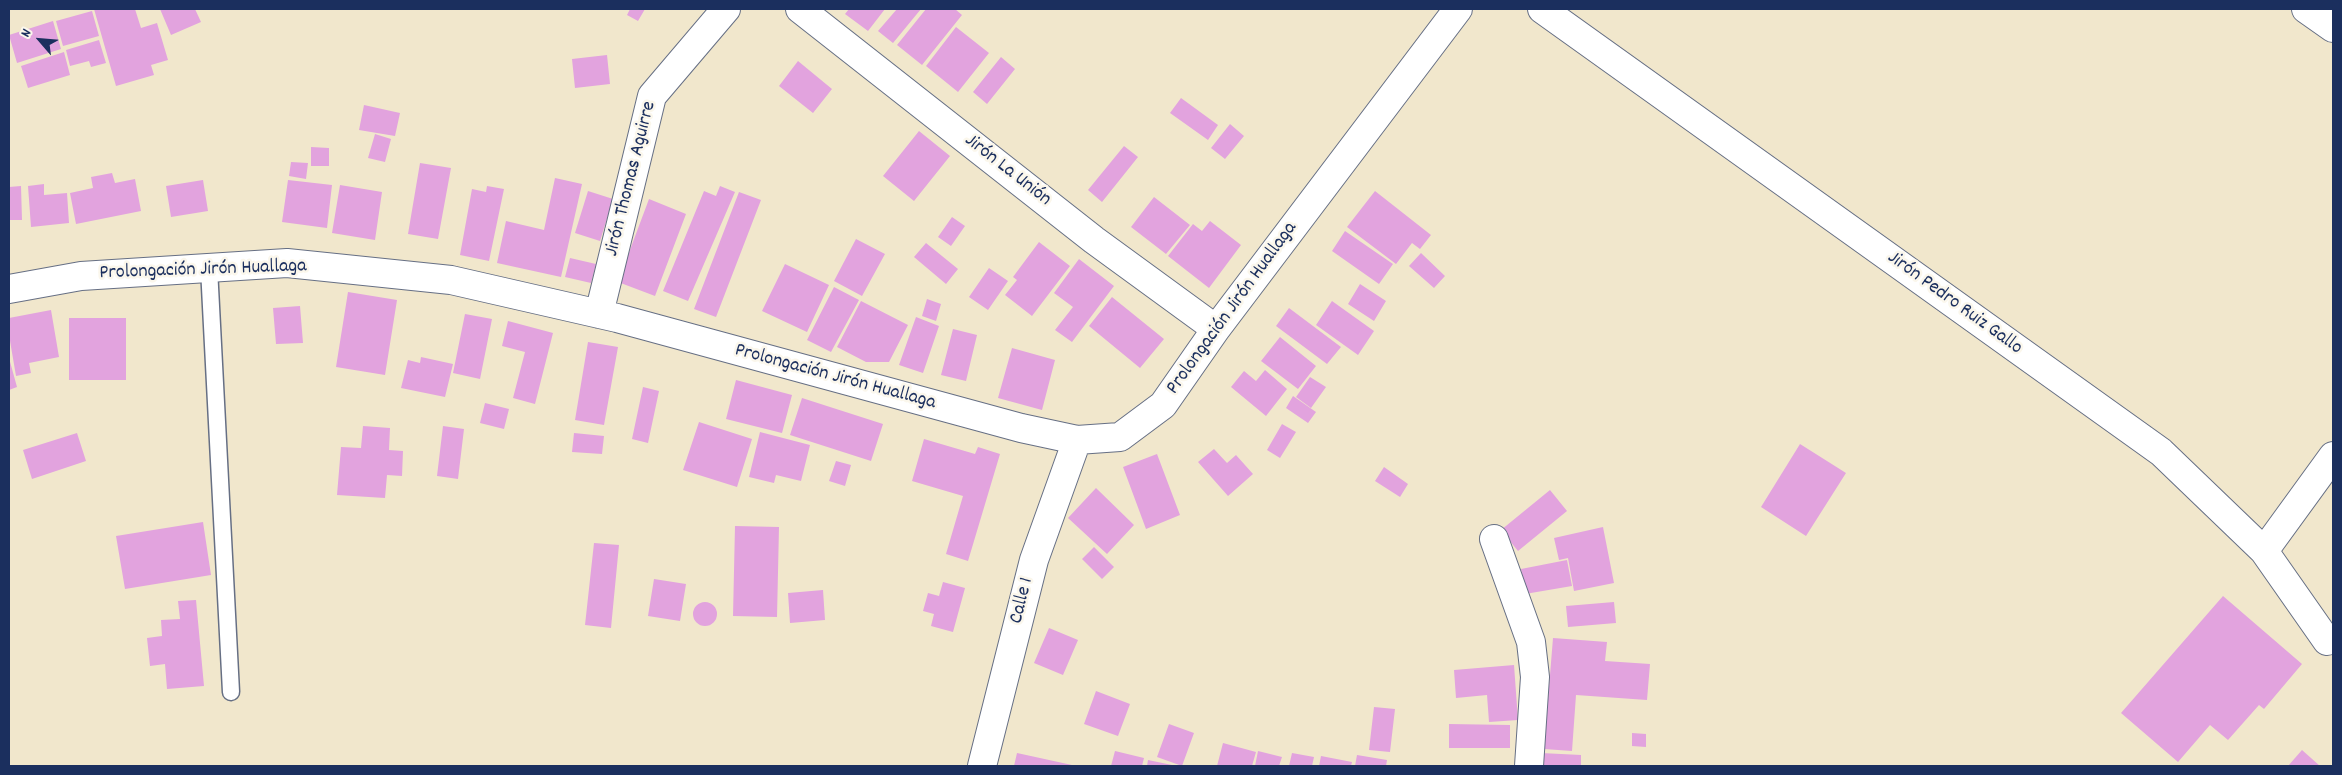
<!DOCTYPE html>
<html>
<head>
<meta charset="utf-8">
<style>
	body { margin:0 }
	#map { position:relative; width:2342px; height:775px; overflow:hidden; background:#f1e7cc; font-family:Dekko,sans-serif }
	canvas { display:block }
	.frame { position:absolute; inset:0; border:10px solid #1b2f5e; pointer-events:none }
	.north { position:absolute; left:15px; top:15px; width:50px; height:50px; -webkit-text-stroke:4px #fbf7ec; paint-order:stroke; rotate:297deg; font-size:14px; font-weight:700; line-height:20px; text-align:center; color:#1b2f5e }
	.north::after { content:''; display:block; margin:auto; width:18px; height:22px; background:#1b2f5e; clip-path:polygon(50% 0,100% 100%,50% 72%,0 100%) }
</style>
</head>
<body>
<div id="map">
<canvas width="2342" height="775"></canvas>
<div class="frame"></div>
<div class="north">N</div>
</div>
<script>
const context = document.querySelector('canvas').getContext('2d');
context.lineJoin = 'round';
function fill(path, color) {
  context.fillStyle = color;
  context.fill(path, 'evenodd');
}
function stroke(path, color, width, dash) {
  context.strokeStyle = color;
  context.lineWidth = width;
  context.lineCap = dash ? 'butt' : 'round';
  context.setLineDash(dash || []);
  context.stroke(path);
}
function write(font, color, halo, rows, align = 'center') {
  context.font = font + ' Dekko,sans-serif';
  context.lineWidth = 5;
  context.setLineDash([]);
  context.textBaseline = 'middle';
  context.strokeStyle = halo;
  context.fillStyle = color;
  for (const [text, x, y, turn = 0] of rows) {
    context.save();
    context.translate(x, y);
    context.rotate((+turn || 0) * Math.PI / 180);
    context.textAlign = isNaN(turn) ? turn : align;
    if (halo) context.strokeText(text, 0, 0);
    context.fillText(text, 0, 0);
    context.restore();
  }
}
fill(new Path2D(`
	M94,9h41l6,19 16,-5 11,37 -17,5 3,10 -38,11z
	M160,9h35l6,13 -30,13z
	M630,9h15l-7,12 -11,-6z
	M849,9h36l-17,22 -23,-17z
	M897,9h24l-28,34 -15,-12z
	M926,9h29l7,6 -40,50 -25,-20z
	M92,11l7,25 -36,10 -7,-25z
	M53,21l8,28 -44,14 -8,-28z
	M956,27l33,26 -31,39 -32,-26z
	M99,40l7,23 -15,4 -2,-6 -19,5 -4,-16z
	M64,52l6,23 -42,13 -7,-22z
	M607,55l3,29 -35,4 -3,-29z
	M1001,57l14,12 -28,35 -14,-12z
	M798,61l34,28 -19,24 -34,-27z
	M1181,98l37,27 -10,15 -38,-27z
	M364,105l36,8 -5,23 -36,-6z
	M1230,124l14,12 -19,23 -14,-11z
	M919,131l31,25 -36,45 -31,-25z
	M375,134l16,5 -6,23 -17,-4z
	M1124,146l14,11 -36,45 -14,-12z
	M311,147l18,1v18h-18z
	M291,162l17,1 -2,16 -17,-3z
	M420,163l31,5 -13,71 -30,-5z
	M112,173l3,10 20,-4 6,32 -65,13 -6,-31 23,-5 -2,-11z
	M555,178l27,6 -21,93 -64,-14 9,-42 38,9z
	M203,180l5,31 -37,6 -5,-31z
	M288,180l44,5 -5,43 -45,-6z
	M44,184v11l23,-2 2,30 -38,4 -3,-41z
	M340,185l42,7 -7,48 -43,-7z
	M21,186l1,34h-13v-33z
	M487,186l17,3 -15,72 -29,-6 12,-66 14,3z
	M720,186l15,6 -47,109 -25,-10 41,-100 12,5z
	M588,191l25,8 -13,42 -25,-8z
	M1375,191l56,44 -11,14 -8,-6 -16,21 -49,-37z
	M739,192l22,8 -45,117 -22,-8z
	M1154,197l36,28 -24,29 -35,-27z
	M649,199l37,15 -31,82 -37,-14z
	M952,217l13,9 -14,20 -13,-9z
	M1210,221l31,24 -32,43 -41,-32 25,-32 9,7z
	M1345,231l48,33 -14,20 -47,-33z
	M856,239l29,15 -23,42 -28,-15z
	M1039,242l31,24 -38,50 -27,-21 12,-15 -4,-3z
	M926,243l32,26 -12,15 -32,-27z
	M1421,253l24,23 -11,12 -25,-22z
	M570,258l26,6 -5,19 -26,-6z
	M1079,259l35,27 -42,56 -17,-12 18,-23 -19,-14z
	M785,264l44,21 -22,47 -45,-21z
	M989,268l19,13 -20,29 -19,-13z
	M1360,284l26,17 -12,20 -26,-17z
	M834,287l25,13 -28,52 -24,-12z
	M348,292l49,8 -12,75 -49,-8z
	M1112,297l52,42 -24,29 -51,-42z
	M927,299l14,5 -5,17 -14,-5z
	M861,301l47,24 -19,37h-23l-29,-15z
	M1332,301l42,30 -16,24 -42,-30z
	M300,306l3,37 -27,1 -3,-36z
	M1289,308l52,39 -14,17 -51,-38z
	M51,310l8,47 -30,6 2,10 -15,3 -7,-41v-17z
	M465,314l27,5 -12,60 -27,-6z
	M916,317l23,9 -16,47 -24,-8z
	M69,318h57v62h-57z
	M508,321l45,12 -18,71 -22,-6 12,-46 -23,-6z
	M953,329l24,6 -11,46 -25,-6z
	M1280,337l36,29 -18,23 -37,-28z
	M588,342l30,5 -14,78 -29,-5z
	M1012,348l43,12 -13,50 -44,-12z
	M421,357l32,7 -8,33 -44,-9 7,-28 12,3z
	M9,358l8,29 -8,3z
	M1265,370l22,19 -21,27 -35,-29 13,-16 12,10z
	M1310,377l16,10 -15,21 -15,-11z
	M736,380l56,15 -10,38 -56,-14z
	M643,387l16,4 -11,52 -16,-4z
	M1293,396l23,16 -8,11 -22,-15z
	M802,398l81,26 -12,37 -81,-26z
	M485,403l24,6 -5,20 -24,-6z
	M699,422l53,17 -15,48 -54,-17z
	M1282,424l14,8 -16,26 -13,-8z
	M363,426l27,2 -1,22 14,1 -1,25 -15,-1 -2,23 -48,-3 4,-48 20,1z
	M443,426l21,3 -6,50 -21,-3z
	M760,432l50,13 -9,36 -25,-6 -2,8 -25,-6z
	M77,433l9,28 -54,18 -9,-29z
	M574,433l30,3 -2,18 -30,-2z
	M924,439l51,15 3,-7 22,7 -32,107 -22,-7 17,-58 -51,-15z
	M1800,444l46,29 -40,63 -45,-29z
	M1214,449l13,14 9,-8 17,19 -25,22 -30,-34z
	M1157,454l23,61 -34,14 -23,-62z
	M836,461l15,4 -6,21 -16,-5z
	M1384,467l24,17 -8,13 -25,-16z
	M1096,488l38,37 -27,29 -39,-36z
	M1550,490l17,21 -49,40 -17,-21z
	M203,522l8,53 -86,14 -9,-53z
	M735,526l44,1 -2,90 -44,-1z
	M1603,527l11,56 -40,8 -6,-33 -9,2 -5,-22z
	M594,543l25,2 -8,83 -26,-3z
	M1094,547l20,20 -12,12 -20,-20z
	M1567,560l5,26 -47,8 -4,-25z
	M654,579l32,5 -6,37 -32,-5z
	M943,582l22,6 -12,44 -22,-6 3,-12 -11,-3 5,-18 11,3z
	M823,590l2,30 -35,3 -2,-30z
	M2223,596l79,68 -38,45 -5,-4 -31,35 -18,-15 -32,37 -57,-49z
	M196,600l8,86 -37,3 -2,-25 -15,2 -3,-28 15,-2 -1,-16 19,-1 -2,-18z
	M1614,602l2,21 -48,4 -2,-21z
	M693 614a12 12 0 1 1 24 0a12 12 0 1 1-24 0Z
	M1049,628l29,12 -15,35 -29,-12z
	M1553,638l54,4 -2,19 45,3 -3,36 -71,-5 -4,56 -28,-2z
	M1514,665l4,55 -29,2 -2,-27 -31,3 -2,-28z
	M1096,691l34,13 -12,32 -34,-12z
	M1374,707l21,2 -5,43 -21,-2z
	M1169,724l25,9 -12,33 -25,-9z
	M1449,724l61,1v23h-61z
	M1632,733l14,1v13l-14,-1z
	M1223,743l33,9 -4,14h-35z
	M2302,750l18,16h-32z
	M1115,751l29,7 -2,8h-31z
	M1258,751l24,6 -3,9h-24z
	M1017,753l55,12v1h-58z
	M1292,753l22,4 -2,9h-23z
	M1541,753l40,2v11h-41z
	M1357,755l30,5 -1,6h-31z
	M1321,756l31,6 -1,4h-32z
	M1148,760l24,5v1h-25z`), '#e2a3de');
const service = new Path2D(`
	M209,268l22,424`);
const minor = new Path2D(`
	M800,9l294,231 122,89
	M1542,9l619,443 103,99 63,90
	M2306,9l27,19
	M9,289l72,-13 206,-13 164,17 166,38 404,110 56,12 43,-3 43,-32 53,-76 242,-320
	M599,314l53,-218 74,-87
	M1494,539l37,103 4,35 -6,89
	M2264,551l69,-95
	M982,766l52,-206 43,-120`);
stroke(service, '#666f84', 19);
stroke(minor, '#666f84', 30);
stroke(service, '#fff', 16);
stroke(minor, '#fff', 28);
write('20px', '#1b2f5e', '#fbf7ec', [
	["Jirón La Unión",1007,171,38],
	["Jirón Thomas Aguirre",632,179,-76],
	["Prolongación Jirón Huallaga",203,271,-2],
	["Jirón Pedro Ruiz Gallo",1954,304,36],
	["Prolongación Jirón Huallaga",1233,309,-54],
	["Prolongación Jirón Huallaga",835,378,15],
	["Calle 1",1023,601,-76]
]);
</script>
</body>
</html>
